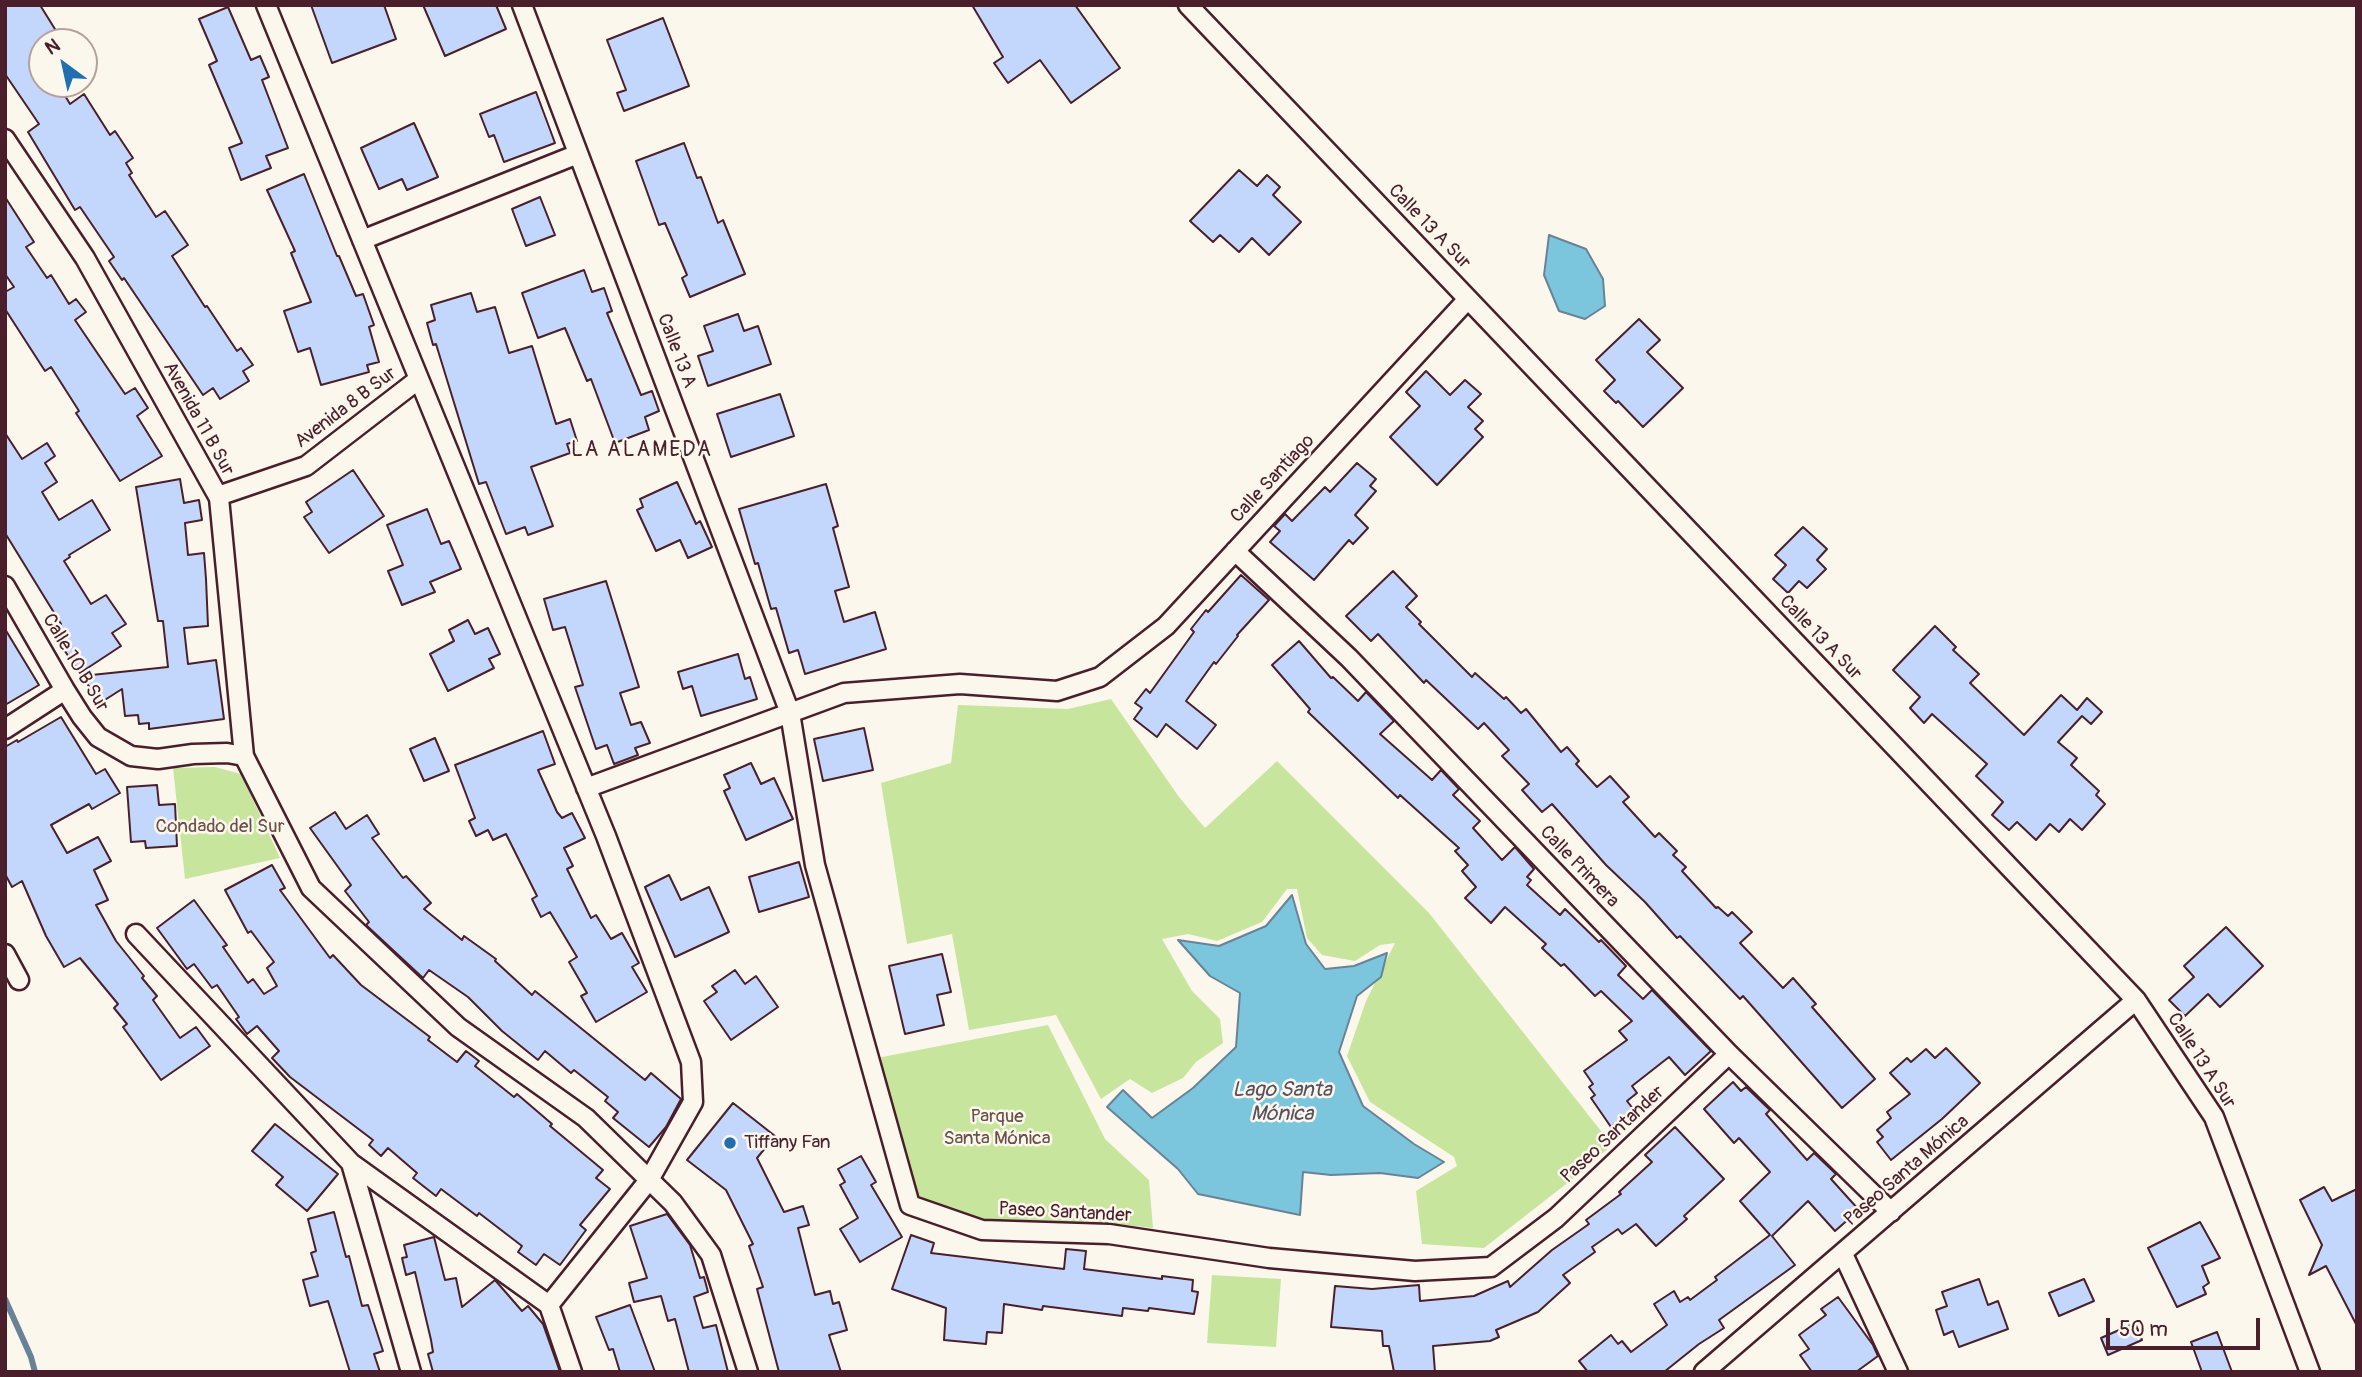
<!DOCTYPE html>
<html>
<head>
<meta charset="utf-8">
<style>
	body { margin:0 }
	#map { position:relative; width:2362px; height:1377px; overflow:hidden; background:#fbf7ec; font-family:Pangolin,sans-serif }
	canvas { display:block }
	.frame { position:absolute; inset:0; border:7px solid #4a1f2b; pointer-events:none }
	.north { position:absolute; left:28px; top:28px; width:70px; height:70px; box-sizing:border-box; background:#fbf7ec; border:2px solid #b4a19f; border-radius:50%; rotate:327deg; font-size:19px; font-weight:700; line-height:28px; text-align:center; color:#4a1f2b }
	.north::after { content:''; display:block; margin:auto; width:24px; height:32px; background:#1f6fb2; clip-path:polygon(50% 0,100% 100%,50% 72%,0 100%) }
	.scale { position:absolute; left:2106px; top:1318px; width:154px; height:32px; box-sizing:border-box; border:4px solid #4a1f2b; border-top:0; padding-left:9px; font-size:21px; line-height:24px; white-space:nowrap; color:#4a1f2b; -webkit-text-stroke:5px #fbf7ec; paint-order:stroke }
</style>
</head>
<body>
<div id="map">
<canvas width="2362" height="1377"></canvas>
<div class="frame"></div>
<div class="north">N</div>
<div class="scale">50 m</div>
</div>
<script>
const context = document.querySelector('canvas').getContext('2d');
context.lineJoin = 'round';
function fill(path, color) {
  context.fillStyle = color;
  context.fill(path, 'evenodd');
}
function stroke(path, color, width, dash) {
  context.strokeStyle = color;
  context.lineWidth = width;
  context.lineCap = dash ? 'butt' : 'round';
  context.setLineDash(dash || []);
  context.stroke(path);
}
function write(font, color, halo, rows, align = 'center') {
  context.font = font + ' Pangolin,sans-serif';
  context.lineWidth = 5;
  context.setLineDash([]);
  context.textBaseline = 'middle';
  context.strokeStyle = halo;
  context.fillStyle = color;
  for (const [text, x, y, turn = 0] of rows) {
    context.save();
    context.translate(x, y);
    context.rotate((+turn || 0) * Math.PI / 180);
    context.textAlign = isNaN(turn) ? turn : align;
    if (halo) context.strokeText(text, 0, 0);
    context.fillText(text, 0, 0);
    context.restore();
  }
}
fill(new Path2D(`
	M1111,699l68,98 26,31 72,-67 152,152 183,232 -42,36 -86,67 -62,-4 -6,-53 41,-25 -3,-9 -84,-55 -23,-46 19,-55 29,-58 -15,2 -25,16 -33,-6 -15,-17 -10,-49h-10l-25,33 -45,19 -29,-7 -26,5 30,52 28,28 3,24 -27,19 -13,16 -31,15 -22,-14 -29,20 -45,-84 -87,15 -17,-96 -45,10 -26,-161 70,-20 7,-58 110,4z
	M215,767l26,7 39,84 -95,21 -12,-111z
	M1048,1025l57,114 44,41 4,48 -47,-5h-119l-71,-28 -39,-137z
	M1212,1275l69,4 -5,68 -69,-4z`), '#c8e59d');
const water = new Path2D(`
	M1549,235l37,14 17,30 2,27 -20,13 -26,-8 -15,-36z
	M1292,895l14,49 19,25 29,-3 33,-13 -6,24 -24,19 -18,56 24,54 51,38 30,18 -26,16 -38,-5 -49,2 -28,-3 -3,43 -102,-21 -20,-25 -71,-62 16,-17 29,28 41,-30 43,-41 4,-54 -30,-17 -32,-36 41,6 47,-20z`);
fill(water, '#7cc6dd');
stroke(water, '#688396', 2);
stroke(new Path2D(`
	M5,1299l26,58 4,15`), '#688396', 6);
const building = new Path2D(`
	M5,5h35l23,37h-21v42h16l12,20 14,-10 26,41 5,-4 18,27 -7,5 6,10 -3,2 27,42 9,-6 23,34 -16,11 33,51 2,-1 30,45 4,-3 12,17 -10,6 6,10 -29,18 -7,-11 -10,7 -79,-117 -2,2 -13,-19 5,-4 -34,-50 -5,3 -47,-78 11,-8 -34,-50z
	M311,5h73l12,34 -64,24z
	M423,5h73l10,24 -61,27z
	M972,5h103l45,63 -49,35 -31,-43 -32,23 -14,-20 9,-6z
	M228,7l23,53 9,-4 9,21 -7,3 26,68 -22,8 5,12 -30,12 -12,-32 13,-5 -33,-78 8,-4 -18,-42z
	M663,18l26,68 -65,25 -7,-18 9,-3 -19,-50z
	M536,92l19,51 -51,19 -10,-27 -5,2 -9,-23z
	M414,123l24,54 -31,13 -5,-11 -23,10 -18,-41z
	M684,143l13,35 4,-1 17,46 5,-3 22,54 -55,23 -8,-19 5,-3 -22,-52 -6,2 -23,-64z
	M1239,170l18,16 10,-11 13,12 -7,8 28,27 -32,33 -17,-17 -13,14 -19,-17 -7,7 -23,-21z
	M304,174l33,82h2l17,40 7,-2 11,31 -5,2 10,35 -12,3 2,7 -48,13 -11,-37 -12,4 -14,-41 27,-9 -20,-49 4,-2 -28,-61z
	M5,197l29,45 -8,5 21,31 4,-3 18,29 7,-5 10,13 -11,8 50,74 10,-6 13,20 -11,8 25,40 -42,25 -44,-68 3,-2 -28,-44 -6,4 -40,-62v-17l9,-5 -9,-13z
	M540,197l15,38 -29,11 -14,-37z
	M584,270l8,22 12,-4 8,23 -5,2 34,82 11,-4 7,20 -14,6 4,13 -34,13 -24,-64 -4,2 -22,-53 -27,10 -16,-45z
	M471,293l6,19 18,-5 14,46 23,-7 24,78 14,-5 7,22 -10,3 3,9 -39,14 22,59 -25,9 -3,-8 -19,7 -20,-52 -7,2 -43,-140 -3,1 -6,-22 8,-3 -4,-15z
	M738,314l6,17 14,-5 13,38 -63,22 -10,-30 15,-5 -9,-25z
	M1639,319l21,21 -13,12 36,36 -40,39 -25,-26 -2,2 -12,-12 11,-11 -19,-20z
	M1426,371l24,24 15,-15 16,14 -13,13 15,14 -8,8 8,8 -46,48 -47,-48 30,-31 -14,-14z
	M780,394l14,42 -63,21 -14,-43z
	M5,433l17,26 25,-16 8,13 -10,7 12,19 -15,10 17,28 33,-20 18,30 -41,25 1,2 -6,4 27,43 15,-9 20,29 -14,9 9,13 -41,27 -29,-42 10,-7 -56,-91z
	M1357,463l19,16 -6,7 6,5 -21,24 13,13 -15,16 -4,-4 -35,40 -44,-38 10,-11 -6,-5 11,-12 7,7 33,-34 5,5z
	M353,470l31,46 -55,37 -25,-36 8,-5 -6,-10z
	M180,479l4,24 15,-3 3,20 -17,3 3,32 16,-2 2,26 2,47 -24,2 4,36 28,-4 8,59 -75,10v-6l-10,1 -1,-9 -13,1 -3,-27 -22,14 -18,-27 86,-9 -5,-46h-5l-22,-134z
	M677,482l19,42 4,-3 12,26 -24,11 -8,-18 -24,11 -19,-41 6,-3 -3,-8z
	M826,484l12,42 -5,2 16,59 -14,4 9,31 31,-10 11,37 -81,25 -7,-24 -9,3 -13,-45 -5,1 -13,-46 -3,1 -16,-55z
	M427,509l14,35 8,-3 12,28 -31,13 5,10 -33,13 -14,-34 15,-6 -16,-40z
	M1803,527l24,22 -10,11 9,9 -19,19 -8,-7 -11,12 -15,-14 13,-14 -11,-10z
	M1393,571l24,25 -11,11 15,15 -2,2 53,53 3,-4 29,26 2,-2 15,16 5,-4 35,43 6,-5 12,14 -3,3 21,23 13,-11 19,21 -6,5 32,35 4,-4 18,18 -4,4 13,12 -4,4 34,37 2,-1 10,9 4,-4 20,20 -12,11 43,45 10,-10 23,26 -4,3 63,72 -33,29 -99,-112 -3,3 -60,-63 -3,2 -32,-36 -39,-37 -54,-61 -10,8 -20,-22 7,-6 -27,-28 7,-6 -25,-27 -6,6 -52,-49 -2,3 -46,-49 -7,7 -25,-25z
	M1241,575l28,25 -32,35 1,1 -22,28 -2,-2 -28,39 30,24 -19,24 -31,-25 -9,13 -23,-18 8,-11 -7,-5 11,-14 4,4 44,-61 -3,-3 15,-19 2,2z
	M606,581l33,106 -19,6 11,32 10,-3 9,21 -15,5 3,7 -24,9 -7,-19 -11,4 -21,-62 8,-2 -18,-58 -12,3 -9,-31z
	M468,620l7,14 13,-6 12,26 -11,5 5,9 -46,23 -18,-37 24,-13 -5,-11z
	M1935,626l21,21 -3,3 26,24 -9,9 54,52 37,-40 16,15 10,-12 15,14 -11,12 -9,-8 -24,26 19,16 -6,7 28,26 -3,4 9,9 -23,26 -12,-11 -11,13 -9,-8 -14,16 -19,-18 -8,8 -17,-15 11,-13 -27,-26 11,-12 -55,-50 -8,9 -14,-15 10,-11 -27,-27z
	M5,629l34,56 -34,20z
	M1299,641l32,37 2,-1 25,24 8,-9 28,29 -14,13 52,46 9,-10 18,19 -6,6 27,26 -7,7 29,32 13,-13 19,22 -7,8 4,3 -4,5 33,30 5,-6 34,33 2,-2 25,26 -8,9 25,24 9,-9 59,61 -26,24 -16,-18 -37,29 5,7 -10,8 7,9 -23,17 -20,-29 4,-3 -6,-8 4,-3 -9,-13 43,-31 -8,-9 13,-10 -31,-30 -6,5 -31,-32 -3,2 -19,-18 4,-4 -41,-37 -14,16 -26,-25 11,-11 -14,-16 6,-6 -13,-14 4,-3 -59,-53 -2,3 -90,-86 2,-3 -38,-44z
	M738,654l7,25 5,-2 7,22 -56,17 -9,-30 -9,3 -5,-17z
	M61,717l35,57 9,-5 15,24 -28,16 -3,-5 -38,21 16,28 31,-16 13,24 -17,9 14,30 -12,5 20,36 28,35 -2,2 15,18 -4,4 27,38 16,-11 14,19 -49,34 -38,-53 4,-3 -13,-16 4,-4 -38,-46 -16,9 -18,-31 -24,-55 -10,6 -7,-13v-127l12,-7 1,2z
	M864,728l9,42 -50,11 -9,-42z
	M543,731l12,33 -17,6 19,42 5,6 10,-5 13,25 -21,10 9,18 -6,3 24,49 5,-3 15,24 11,-6 17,30 -7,4 15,25 -51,30 -15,-26 6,-3 -18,-31 8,-5 -27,-45 -9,5 -9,-18 5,-3 -31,-62 -13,6 -5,-10 -12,6 -7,-15 6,-3 -20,-53z
	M435,738l14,33 -25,10 -14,-32z
	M751,763l10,21 13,-6 19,41 -47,21 -22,-49 6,-3 -6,-13z
	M157,785l2,20 16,-1 2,42 -31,2 -1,-7 -14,1 -4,-55z
	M335,812l11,17 21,-14 12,19 -7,4 31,40 3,-2 25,27 -7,6 38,31 2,-4 32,23 -1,2 37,34 3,-4 110,89 6,-7 30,26 -15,28 -17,20 -36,-29 5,-6 -13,-11 3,-4 -34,-27 -3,3 -26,-22 -7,9 -36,-29 -34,-34 -39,-27 -6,8 -57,-53 3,-3 -24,-31 6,-6 -41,-57z
	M799,862l10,35 -50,15 -10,-35z
	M272,865l13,23 -5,2 50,68 3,-3 28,30 69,52 -2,3 29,22 9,-11 13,10 -4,5 39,31 3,-3 35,30 -2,2 53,44 -7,8 14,11 -30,36 6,5 -26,35 -16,-11 -8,11 -18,-13 4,-6 -43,-33 -2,3 -36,-27 -5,7 -23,-18 4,-5 -29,-25 -7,8 -12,-11 4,-5 -83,-63 -18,-19 7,-7 -22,-25 -10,8 -11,-15 3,-2 -22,-32 -5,3 -18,-24 -7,5 -30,-41 37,-28 33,45 -4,2 25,36 5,-4 11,15 13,-8 -10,-18 7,-6 -23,-31 -3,2 -23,-43z
	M669,875l12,25 28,-13 20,45 -54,25 -30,-70z
	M2226,927l37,39 -43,41 -12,-13 -23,22 -16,-16 25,-23 -10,-11z
	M942,954l9,38 -14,3 7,30 -39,9 -16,-68z
	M735,970l10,14 11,-8 22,31 -47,33 -27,-39 13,-9 -5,-6z
	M1946,1048l34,35 -38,36 -51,41 -14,-18 6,-5 -6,-7 14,-12 -4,-6 23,-18 -20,-21 17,-15 4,4 15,-13 9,9z
	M1733,1082l8,9 5,-4 24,23 -4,4 41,46 7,-7 22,21 -5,5 28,31 -24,21 -27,-30 -36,35 23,29 -76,55 5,8 -25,16 -35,28h-76l-9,-11 32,-26 7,9 4,-3 9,11 36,-27 -13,-21 20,-13 6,11 8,-5 2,3 27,-20 -2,-3 55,-42 -30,-34 30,-29 -31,-34 -5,5 -30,-34z
	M733,1103l42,33 -18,22 27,54 19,-6 6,19 -11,3 17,67 15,-4 3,13 6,-2 8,28 -18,5 12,37h-62l-22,-83 6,-2 -14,-41 4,-2 -27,-54 -39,-30z
	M275,1124l63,50 -31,37 -31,-26 7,-8 -31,-26z
	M1675,1127l49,52 -40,37 3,3 -31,27 -20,-22 -14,10 -4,-5 -26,18 3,5 -32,23 7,8 -32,29 -42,18 3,7 -9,4 -57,5 2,26h-41l-5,-26h-6l-1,-15 -51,-4 4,-41 37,3 47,-4 1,16 54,-5 34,-15 2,6 42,-37 37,-26 -3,-4 35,-26 -2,-2 33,-30 -7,-7z
	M861,1156l15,26 -5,3 31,52 -42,25 -20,-33 18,-11 -18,-33 5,-3 -7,-13z
	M2324,1187l8,14 25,-12v137l-31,-60 -17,9 13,-30 -22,-45z
	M334,1212l12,45 3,-1 13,50 6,-1 15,46 -9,3 6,18h-30l-22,-71 -18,5 -7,-26 15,-4 -7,-23 5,-2 -8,-32z
	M667,1214l23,31 10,33 4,-1 4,15 -14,5 9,31 13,-3 12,47h-39l-14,-53 -7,2 -7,-25 -27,6 -5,-19 18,-5 -17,-52z
	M2200,1222l20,36 -18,8 7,17 -6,4 3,7 -29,13 -29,-59z
	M911,1235l23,8 -3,10 133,16 2,-20 20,2 -2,18 78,10v-3l31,4 -1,11 6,1 -4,22 -45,-6 -1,3 -25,-3 -1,8 -79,-10 -1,4 -38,-6 -2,29 -15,-1 -1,12 -42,-4 2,-32 -54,-19z
	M434,1237l11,43 11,-2 6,29 33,-27 27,31 6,-5 15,18 17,48h-127l-5,-18 5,-2 -2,-12 -16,-68 -9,3 -4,-17 5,-1 -3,-12z
	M1979,1279l9,26 10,-4 10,28 -49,18 -6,-16 -9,4 -8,-25 11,-4 -5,-14z
	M2084,1279l10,22 -35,15 -10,-23z
	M1838,1297l35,48 5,11 -22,16h-44l-12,-17 9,-6 -10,-14 27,-20 -5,-6z
	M630,1305l25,67h-35l-7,-23 -4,1 -13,-33z
	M2135,1323l7,17 -34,15 -7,-17z
	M2217,1332l15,40h-30l-11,-30z`);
fill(building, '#c3d7fc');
stroke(building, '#4a1f2b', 2);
const minor = new Path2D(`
	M266,5l340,831 85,226 2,40 -44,78 -100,125
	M522,5l268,708 25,152 95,340 72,25 127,4 160,24 146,13 76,-4 65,-49 173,-164
	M1188,5l948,995 78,117 96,255
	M5,139l80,119 134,240 25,258 67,132 147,139 128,91 87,85 38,52 37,117
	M362,240l216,-86
	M218,496l88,-30 113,-87
	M1235,551l114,107 380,396 162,158
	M5,586l60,104 17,27 16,20 33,19 27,3 35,-5 34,-1 17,3
	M5,729l60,-39
	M586,788l258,-95 116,-9 97,7 43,-14 66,-51 302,-327
	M136,934l215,229 198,142 23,67
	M5,954l14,26
	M351,1163l60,209
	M1843,1254l55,118
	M1704,1372l432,-372`);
stroke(minor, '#4a1f2b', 23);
stroke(minor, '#fbf7ec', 18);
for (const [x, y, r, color] of [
	[730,1143,7,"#1f6fb2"]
]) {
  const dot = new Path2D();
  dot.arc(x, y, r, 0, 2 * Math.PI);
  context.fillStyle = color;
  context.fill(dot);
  stroke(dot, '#fbf7ec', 2.5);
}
write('19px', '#4a1f2b', '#fbf7ec', [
	["Calle 13 A Sur",1429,227,46],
	["Calle 13 A",676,351,69],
	["Avenida 8 B Sur",346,408,-37],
	["Avenida 11 B Sur",198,419,61],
	["Calle Santiago",1273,479,-47],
	["Calle 13 A Sur",1820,638,46],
	["Calle 10 B Sur",75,663,59],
	["Calle Primera",1579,867,46],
	["Calle 13 A Sur",2201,1061,57],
	["Paseo Santander",1613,1135,-43],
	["Paseo Santa Mónica",1907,1171,-41],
	["Paseo Santander",1065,1213,3]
]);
write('19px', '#6a5048', '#fbf7ec', [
	["Condado del Sur",220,827],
	["Parque",997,1117],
	["Santa Mónica",997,1139]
]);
write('19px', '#4a1f2b', '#fbf7ec', [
	["Tiffany Fan",744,1143]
], 'left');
context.letterSpacing = '2px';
write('21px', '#4a1f2b', '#fbf7ec', [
	["LA ALAMEDA",642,451]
]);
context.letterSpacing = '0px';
write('italic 21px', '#595160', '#fbf7ec', [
	["Lago Santa",1282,1091],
	["Mónica",1282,1115]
]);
</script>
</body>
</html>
